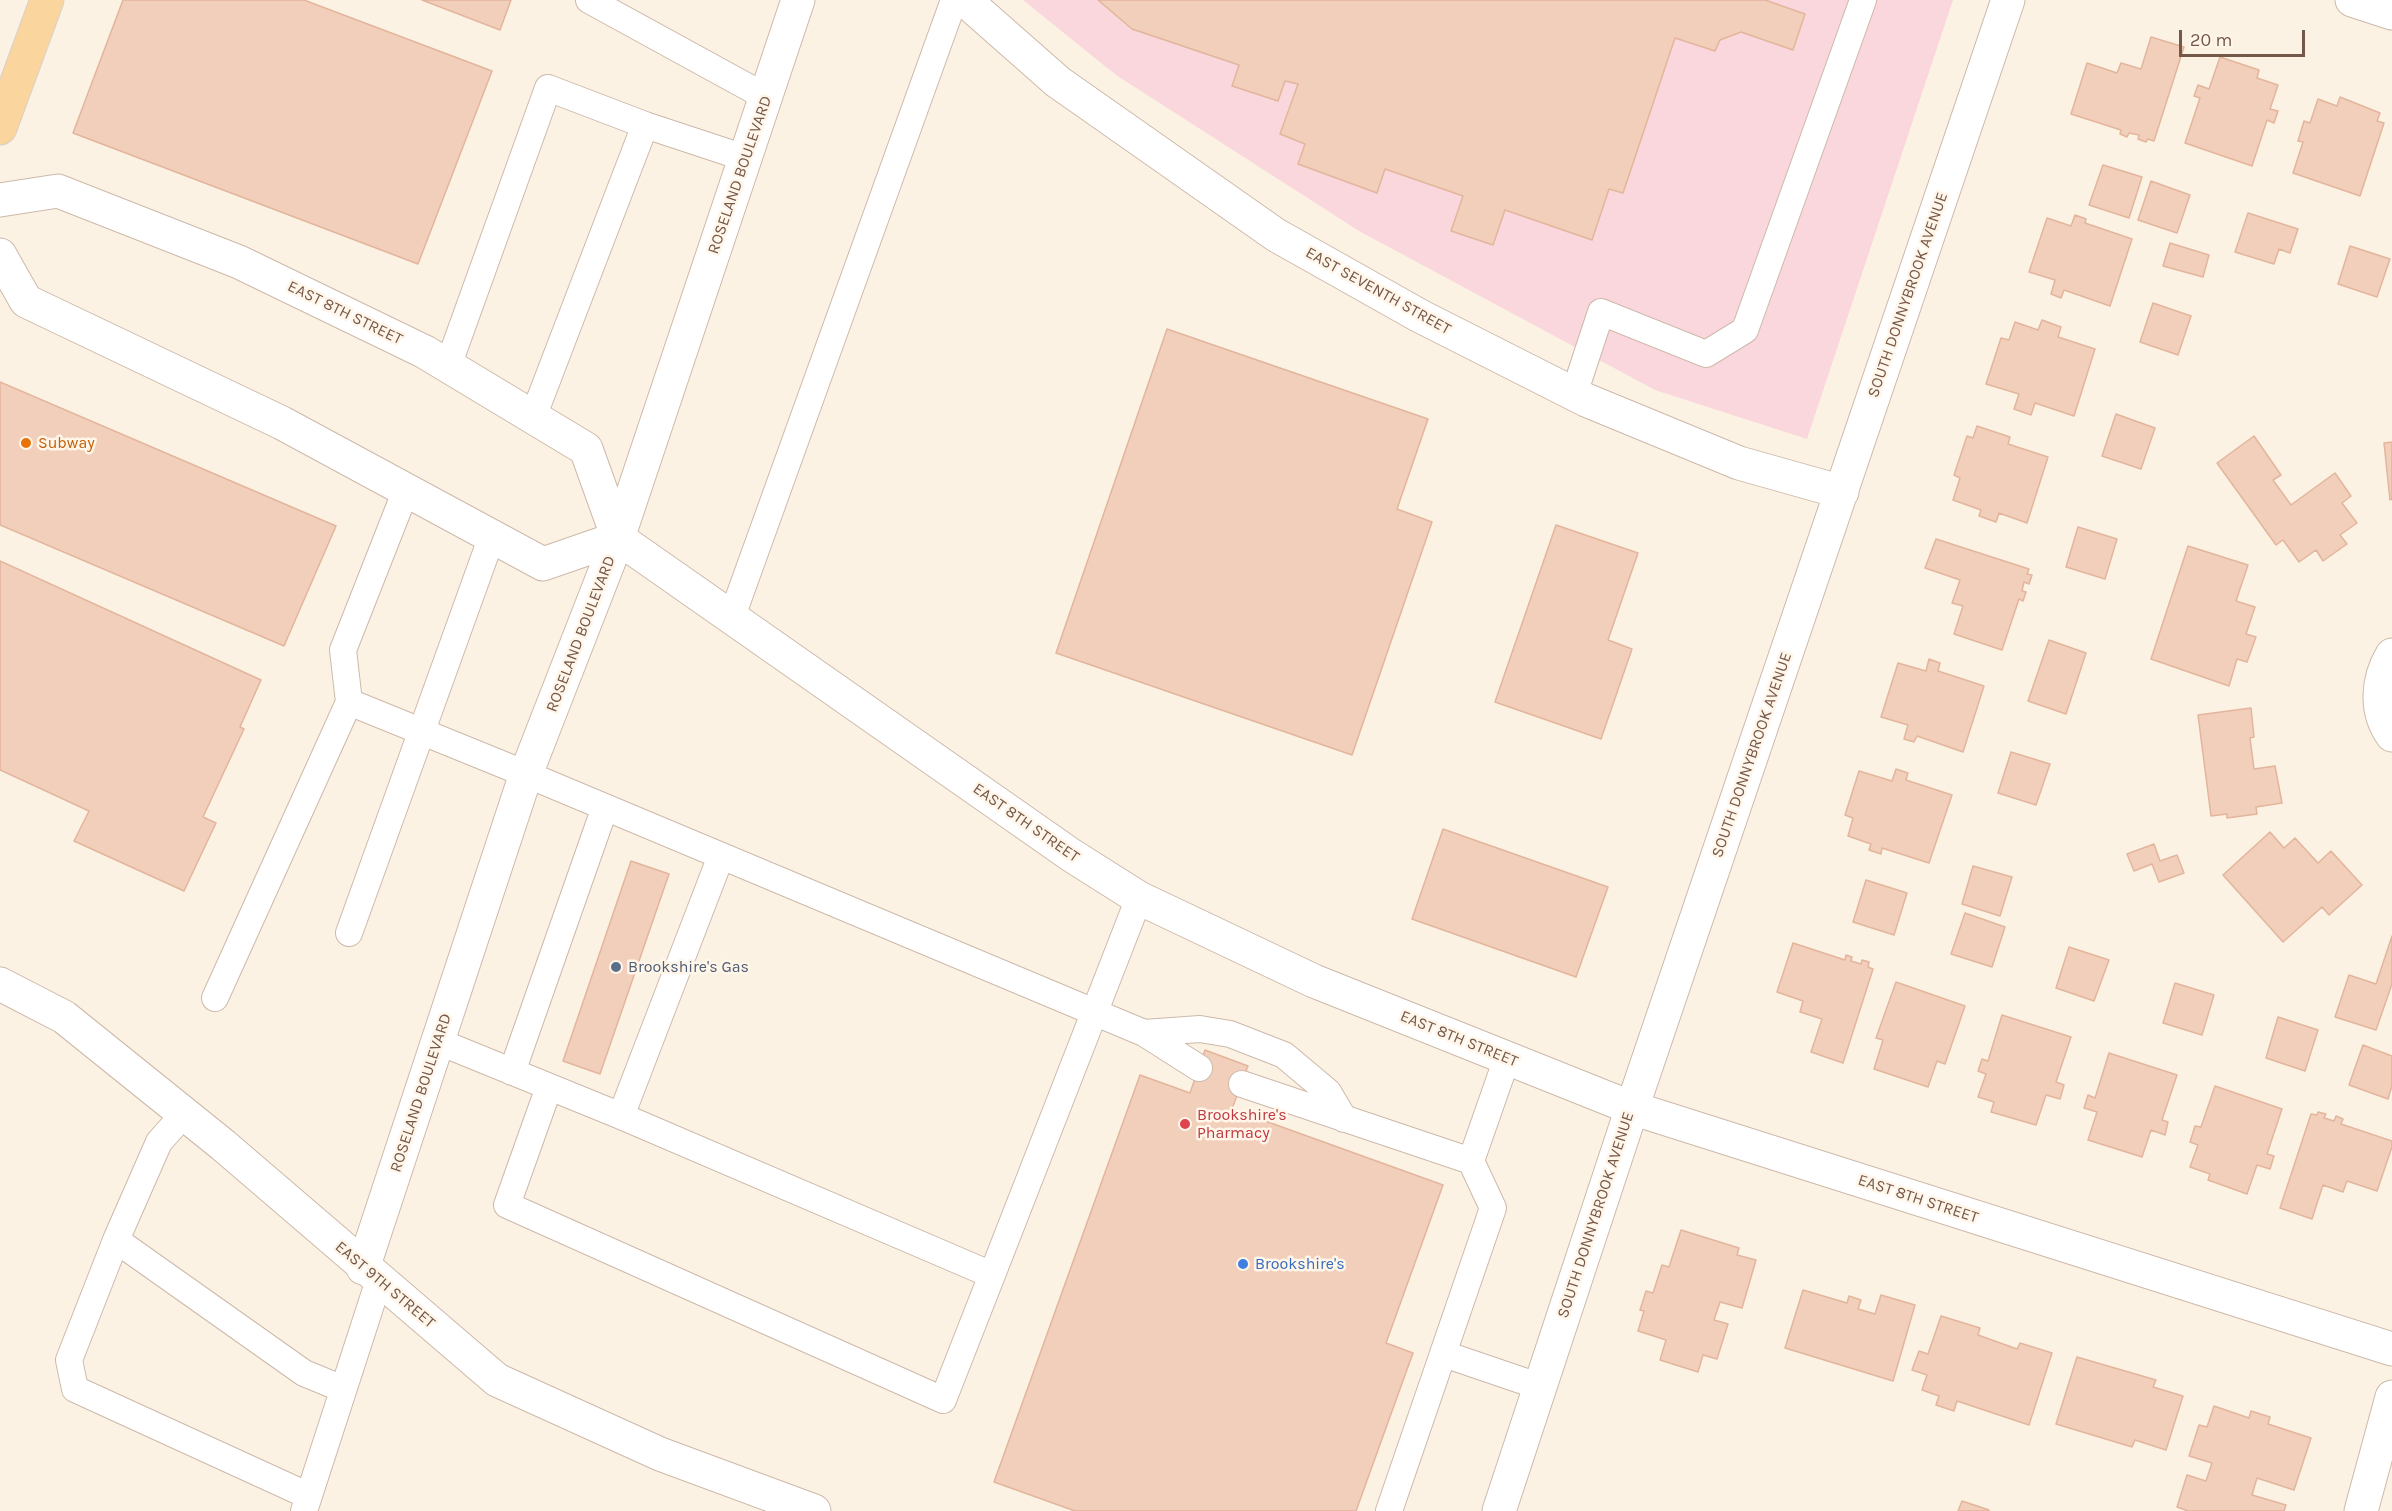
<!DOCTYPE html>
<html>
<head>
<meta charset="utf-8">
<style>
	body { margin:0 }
	#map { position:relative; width:2392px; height:1511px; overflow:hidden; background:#fcf2e3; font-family:Karla,sans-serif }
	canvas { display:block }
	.scale { position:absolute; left:2179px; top:30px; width:126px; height:27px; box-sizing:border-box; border:3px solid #74584a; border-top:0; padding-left:8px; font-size:18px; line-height:21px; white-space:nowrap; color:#74584a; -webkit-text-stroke:4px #fff6e9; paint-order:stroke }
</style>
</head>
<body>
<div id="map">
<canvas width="2392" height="1511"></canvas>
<div class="scale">20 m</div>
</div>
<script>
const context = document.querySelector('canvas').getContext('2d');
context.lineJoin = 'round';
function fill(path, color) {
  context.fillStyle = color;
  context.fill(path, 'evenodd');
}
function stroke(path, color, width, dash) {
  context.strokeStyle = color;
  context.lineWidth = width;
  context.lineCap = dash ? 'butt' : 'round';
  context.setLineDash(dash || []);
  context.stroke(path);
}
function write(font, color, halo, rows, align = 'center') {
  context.font = font + ' Karla,sans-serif';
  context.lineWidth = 5;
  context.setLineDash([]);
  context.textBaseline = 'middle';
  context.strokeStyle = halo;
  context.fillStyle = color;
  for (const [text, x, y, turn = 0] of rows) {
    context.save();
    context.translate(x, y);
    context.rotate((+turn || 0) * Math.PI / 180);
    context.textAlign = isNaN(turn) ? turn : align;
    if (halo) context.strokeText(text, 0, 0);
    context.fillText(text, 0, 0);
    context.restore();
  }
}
fill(new Path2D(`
	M1023,0h930l-146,439 -152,-49 -296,-159 -243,-156z`), '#fad7dc');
const building = new Path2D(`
	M123,0h181l188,71 -74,193 -345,-131z
	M422,0h89l-11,30z
	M1098,0h667l40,14 -12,36 -52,-18 -21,8 -5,11 -40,-13 -52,155 -14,-4 -17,51 -87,-30 -12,35 -42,-14 12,-35 -78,-27 -8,24 -79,-29 7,-20 -25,-10 18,-50 -13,-3 -7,20 -46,-15 7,-21 -107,-36z
	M2151,37l33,10 -30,94 -6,-2 -2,3 -8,-3 1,-4 -10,-2 -2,4 -7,-3 1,-4 -50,-16 16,-51 30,10 4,-10 20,6z
	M2220,57l39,13 -2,8 21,7 -8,24 8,2 -4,12 -7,-3 -15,46 -67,-23 15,-45 -6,-2 4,-11 11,4z
	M2340,97l40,16 -3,8 7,2 -24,73 -67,-23 10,-31 -5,-1 6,-20 6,2 8,-24 19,7z
	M2103,165l39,12 -13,41 -40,-13z
	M2151,181l39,14 -13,38 -39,-13z
	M2248,213l50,16 -8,24 -11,-4 -5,15 -39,-12z
	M2075,215l11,4 -1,4 47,16 -22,67 -46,-16 -3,8 -10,-4 4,-14 -26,-8 18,-54 24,8z
	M2170,243l39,12 -6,22 -40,-11z
	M2350,246l40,13 -13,38 -39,-13z
	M2153,303l38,13 -13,39 -38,-13z
	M2042,320l19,7 -3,10 37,12 -21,67 -39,-13 -4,12 -17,-6 5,-15 -33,-10 15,-46 8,2 6,-18 23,8z
	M1167,329l261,90 -31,90 35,13 -80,233 -296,-102z
	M0,382l336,144 -52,120 -284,-121z
	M2116,414l39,14 -14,41 -39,-13z
	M1977,426l33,11 -2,7 40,13 -21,66 -28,-10 -3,9 -17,-6 2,-6 -28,-10 7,-22 -6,-3 13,-39 6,2z
	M2254,436l27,39 -8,5 18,25 44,-32 16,23 -9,7 15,20 -17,12 7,9 -24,17 -7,-11 -17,12 -16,-22 -7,5 -59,-82z
	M2392,442v57l-2,1 -6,-57z
	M1556,525l82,28 -30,87 24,9 -31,90 -106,-37z
	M2078,527l39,12 -12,40 -39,-12z
	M1936,539l93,30 -2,5 5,1 -3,9 -5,-2 -2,9 4,1 -3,9 -4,-2 -17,51 -48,-16 9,-28 -11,-3 8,-23 -35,-12z
	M2188,546l60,19 -12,36 19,6 -9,27 10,3 -9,25 -10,-3 -8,27 -78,-27z
	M0,561l261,119 -21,47 4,2 -41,88 13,6 -32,68 -110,-50 15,-30 -89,-41z
	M2049,640l37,13 -20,61 -38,-13z
	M1929,659l11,4 -2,8 46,15 -21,66 -46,-16 -3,6 -10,-3 4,-14 -27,-8 17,-54 28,8z
	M2251,708l3,29 -4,1 4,31 21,-3 7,37 -26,4 1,7 -30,4v-4l-16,2 -13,-101z
	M2011,752l39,12 -14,41 -38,-12z
	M1896,769l12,4 -2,7 46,15 -23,68 -47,-15 -1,6 -12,-4 2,-6 -23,-8 5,-18 -8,-3 14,-44 33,10z
	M1443,829l165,58 -32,90 -164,-58z
	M2270,832l14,16 11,-10 23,25 13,-12 31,34 -33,30 -7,-8 -39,35 -60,-67z
	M2154,844l6,17 17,-6 7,18 -25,9 -7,-18 -18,7 -7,-17z
	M631,861l38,13 -69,200 -37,-13z
	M1973,866l39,11 -12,39 -38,-12z
	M1866,880l41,13 -13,42 -41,-13z
	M1965,913l40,14 -13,40 -41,-13z
	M2392,936v48l-16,46 -41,-13 14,-42 27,9z
	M1793,943l52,17 1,-5 6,2 -1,4 10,3 1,-4 7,2 -1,5 5,2 -30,94 -32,-11 11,-33 -22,-7 3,-11 -26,-9z
	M2069,947l40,13 -15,41 -38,-13z
	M1896,982l69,24 -20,58 -8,-3 -9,26 -54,-18 9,-29 -7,-2z
	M2175,983l39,12 -12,40 -39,-12z
	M2002,1015l69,22 -15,45 8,3 -4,14 -14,-4 -10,30 -45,-13 3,-10 -16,-5 8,-23 -8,-3 4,-12 6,2z
	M2278,1017l40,13 -13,41 -39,-13z
	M2363,1045l29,11v30l-4,13 -39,-14z
	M1205,1050l43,16 -16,43 211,76 -57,158 27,10 -57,158h-281l-81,-29 146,-407 50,18z
	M2109,1053l68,22 -15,45 6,2 -3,13 -14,-5 -9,27 -54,-17 9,-28 -13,-4 4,-13 7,3z
	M2215,1086l67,23 -15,45 7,2 -4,13 -13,-4 -10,29 -39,-14 2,-6 -20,-7 8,-22 -8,-3 5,-16 6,1z
	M2318,1112l8,2 -2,4 10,3 2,-5 7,3 -2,5 51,17v6l-15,44 -30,-10 -4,11 -20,-7 -11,34 -32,-11 31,-94 6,1z
	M1681,1230l58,18 -2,7 19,5 -14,48 -22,-6 -6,18 14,4 -11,35 -14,-4 -5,17 -38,-12 6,-20 -28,-9 6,-20 -4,-1 6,-19 7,2 9,-28 7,2z
	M1803,1290l44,13 2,-7 12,4 -3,9 17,5 6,-19 34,10 -22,76 -108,-33z
	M1941,1316l39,12 -2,7 39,14 3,-6 32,10 -23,72 -72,-24 -3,10 -18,-6 3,-9 -17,-6 5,-15 -15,-5 7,-19 9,3z
	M2077,1357l79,23 -3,7 30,9 -17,54 -31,-10 -3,7 -76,-23z
	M2214,1406l35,12 2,-7 19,6 -2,7 43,14 -17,52 -37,-12 -5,17 34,10 -2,6h-96l-11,-4 10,-32 19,6 6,-18 -23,-7 10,-31 8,2z
	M1962,1501l27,9v1h-31z`);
fill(building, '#f1cfbb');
stroke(building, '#e3b59c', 1.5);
const service = new Path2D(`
	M589,0l177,97
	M448,366l100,-278 97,37 100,33
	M1574,394l27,-82 105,42 39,-24 118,-330
	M533,417l112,-292
	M731,619l223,-619
	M349,702l177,72 618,259 55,35
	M349,933l143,-397
	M215,998l134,-296 -6,-52 63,-160
	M1144,1033l56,-4 30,5 54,21 44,37 16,27
	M437,1041l184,75 371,159 147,-377
	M512,1072l93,-265
	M1242,1084l229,77 36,-103
	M549,1087l-42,118 436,195 49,-125
	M184,1114l-25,28 -43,98 188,133 39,16
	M621,1116l100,-260
	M116,1240l-47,120 6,29 234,107
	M1444,1354l97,33
	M304,1511l75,-231
	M1389,1511l104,-303 -22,-47`);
const minor = new Path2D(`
	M965,0l93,82 218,153 144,81 166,84 153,63 103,29
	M2352,0l40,13
	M0,200l58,-9 181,71 186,90 161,97 32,89 453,317 68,43 175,83 318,127 760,241
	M0,255l26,46 256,122 261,141 75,-26
	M2392,655c-15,25 -17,56 0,80
	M0,984l64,33 159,128 274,235 163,74 154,57
	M363,1268l163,-494 92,-236 180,-538
	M1499,1511l133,-403 376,-1108
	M2361,1511l31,-114`);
const primary = new Path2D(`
	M0,128l47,-128`);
stroke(service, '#cdb9aa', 28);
stroke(minor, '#cdb9aa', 35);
stroke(primary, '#d8d0cc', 35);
stroke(service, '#fff', 26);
stroke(minor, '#fff', 33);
stroke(primary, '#fad59d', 33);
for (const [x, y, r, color] of [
	[26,443,6,"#e8710a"],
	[616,967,6,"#5c6f8a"],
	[1185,1124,6,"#e0444e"],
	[1243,1264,6,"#3f7fe0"]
]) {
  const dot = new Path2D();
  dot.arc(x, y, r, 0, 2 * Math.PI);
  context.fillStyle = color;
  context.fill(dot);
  stroke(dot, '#fff6e9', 2);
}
write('16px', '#74584a', '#fff6e9', [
	["ROSELAND BOULEVARD",740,175,-71],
	["EAST SEVENTH STREET",1378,291,29],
	["SOUTH DONNYBROOK AVENUE",1908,295,-71],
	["EAST 8TH STREET",345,313,26],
	["ROSELAND BOULEVARD",581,634,-69],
	["SOUTH DONNYBROOK AVENUE",1752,755,-71],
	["EAST 8TH STREET",1026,823,35],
	["EAST 8TH STREET",1459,1039,22],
	["ROSELAND BOULEVARD",421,1093,-72],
	["EAST 8TH STREET",1918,1199,18],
	["SOUTH DONNYBROOK AVENUE",1596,1215,-72],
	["EAST 9TH STREET",385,1285,40]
]);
write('16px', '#c56008', '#fff6e9', [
	["Subway",38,443]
], 'left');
write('16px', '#4e5e75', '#fff6e9', [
	["Brookshire's Gas",628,967]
], 'left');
write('16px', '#be3a42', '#fff6e9', [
	["Brookshire's",1197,1115],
	["Pharmacy",1197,1133]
], 'left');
write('16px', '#366cbe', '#fff6e9', [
	["Brookshire's",1255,1264]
], 'left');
</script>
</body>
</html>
